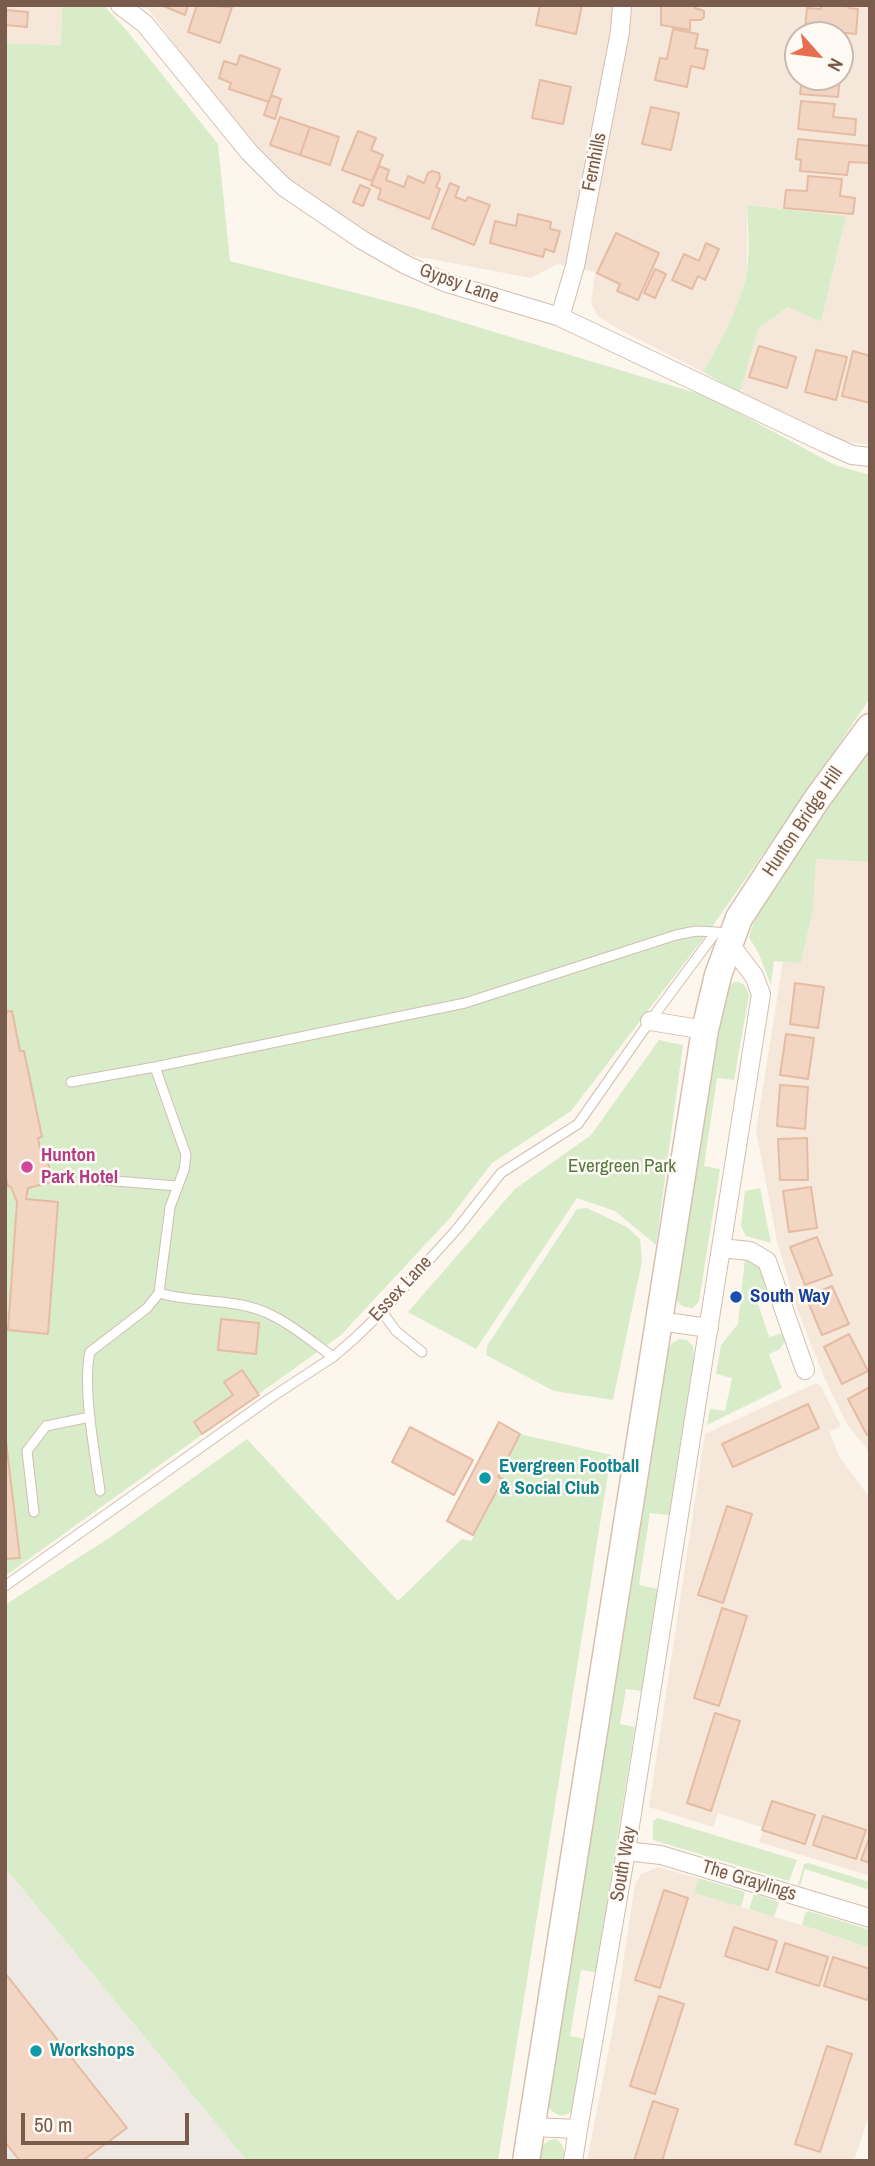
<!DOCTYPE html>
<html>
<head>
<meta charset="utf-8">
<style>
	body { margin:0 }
	#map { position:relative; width:875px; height:2166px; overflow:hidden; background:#fdf6ec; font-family:"Archivo Narrow",sans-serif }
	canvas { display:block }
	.frame { position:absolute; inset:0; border:7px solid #7a5c4d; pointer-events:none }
	.north { position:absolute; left:784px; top:21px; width:70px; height:70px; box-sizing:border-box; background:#fffaf3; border:2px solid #cabbb1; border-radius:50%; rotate:118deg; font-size:19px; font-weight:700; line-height:28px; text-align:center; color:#7a5c4d }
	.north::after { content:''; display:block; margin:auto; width:24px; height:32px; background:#e76f51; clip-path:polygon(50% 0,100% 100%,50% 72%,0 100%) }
	.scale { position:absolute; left:21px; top:2113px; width:168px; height:32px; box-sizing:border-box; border:4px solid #7a5c4d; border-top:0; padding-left:9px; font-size:21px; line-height:24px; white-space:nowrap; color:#7a5c4d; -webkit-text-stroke:5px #fffaf3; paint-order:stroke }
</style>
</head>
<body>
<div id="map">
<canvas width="875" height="2166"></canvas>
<div class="frame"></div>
<div class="north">N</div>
<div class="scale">50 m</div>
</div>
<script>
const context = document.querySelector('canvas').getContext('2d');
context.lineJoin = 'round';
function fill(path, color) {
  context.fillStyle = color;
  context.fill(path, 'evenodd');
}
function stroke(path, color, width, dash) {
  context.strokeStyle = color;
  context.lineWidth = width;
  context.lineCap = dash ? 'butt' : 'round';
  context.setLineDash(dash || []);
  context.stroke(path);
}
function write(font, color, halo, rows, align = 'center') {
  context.font = font + ' "Archivo Narrow",sans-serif';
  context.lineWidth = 5;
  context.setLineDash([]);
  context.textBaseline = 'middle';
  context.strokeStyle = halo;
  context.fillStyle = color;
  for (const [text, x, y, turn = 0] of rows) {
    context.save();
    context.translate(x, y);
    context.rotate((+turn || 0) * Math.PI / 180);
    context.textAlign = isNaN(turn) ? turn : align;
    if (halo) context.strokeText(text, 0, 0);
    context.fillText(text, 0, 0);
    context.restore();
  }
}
fill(new Path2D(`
	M5,5h57l-1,40 -56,-2z
	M142,5h728v440l-29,-4 -40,-14 -61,-34 18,-64 30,-22 33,15 25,-106 -99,-11v63l-5,26 -9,24 -30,54 -83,-42 -22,-14 -7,-13 4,-31 -38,-8 -26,14 -127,-24 -77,-45 -46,-34 -32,-32 -99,-132zM798,35h42v42h-42z
	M816,859l54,3v591l-23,-29 -22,-45 -28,-70 -20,-68 -21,-110 27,-170 18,2 12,-54z
	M816,1383l5,3 20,40 -12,6 11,26 30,40v378l-111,-34 5,-14 -46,-15 -5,14 -64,-20 56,-373z
	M658,1867l40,11 -4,15 98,29 78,26v164l-16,49h-267l28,-144 20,-133 6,-10z`), '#f5e8da');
fill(new Path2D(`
	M5,1868l17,21 225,272h-242z`), '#efe9e4');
fill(new Path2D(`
	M62,5h37l6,2 23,25 90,112 12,117 185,47 294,89 126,68 35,10v223l-64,95 -97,138 -138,180 -79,52 -43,56 -108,116 -336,241v-1533l56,2z
	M747,205l99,11 -25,106 -33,-15 -30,22 -18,64 -37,-21c18,-32 37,-63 44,-101 3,-21 1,-45 0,-66z
	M870,749v113l-54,-3 -3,50 -12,54 -27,-2 -3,24 -13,-33 -9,-15 4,-13 53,-97z
	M734,982c10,0 12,4 15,13l-15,85 -17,-2 -13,88 16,3 -21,132 -6,7c-12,-1 -15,-3 -18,-14l52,-307z
	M659,1040l24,5 -27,200 -41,-34 -38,-13 -101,151 -68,-37 107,-123 76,-54z
	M760,1188l11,55 -25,-7 -5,-10 4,-35z
	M587,1208l40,19 13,12 2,22 -29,139 -59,-9 -68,-36 1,-9 90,-137z
	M745,1258l16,9 9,23 -15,4 14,43 14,-4 3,7 -6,9 -11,5 13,34 -75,37 3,-16 15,2 7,-33 -16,-4 5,-29 17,-21z
	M679,1339l8,1 6,6 1,11 -25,158 -19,-2 -11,72 19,4 -16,102 -16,-2 -6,35 15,3 -39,245 -15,-2 -11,66 16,3 -11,69c-9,10 -17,10 -27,-1l117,-754 7,-10z
	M520,1434l91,21 -113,706h-251l-242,-293v-263l107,-69 135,-97 151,162 64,-62 9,2 32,-61 -5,-3z
	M658,1818l139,42 -8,21 -136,-41v-19z
	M808,1863l62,19v8l-65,-21 -5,17 -2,-1 6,-21z
	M698,1878l47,14 -4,15 -47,-14z
	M754,1894l25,8 -5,15 -25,-8z
	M809,1911l61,19v18l-68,-23 3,-12z
	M555,2139c10,6 10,11 8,22h-25c2,-11 4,-20 17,-22z`), '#d8ecc9');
const building = new Path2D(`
	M5,5l1,5 22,2 -1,15 -22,-2z
	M161,5h27l-3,10z
	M197,5l35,2 -12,36 -32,-11z
	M540,5h42l-6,29 -40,-9z
	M661,5h34v3l9,3v6l-3,3h-11v10l-29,-5z
	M821,5h28l-1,3 10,1 -2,25 -51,-5 2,-21 14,1z
	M673,29l25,5 -3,14 13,2 -4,19 -13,-3 -4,21 -32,-7 5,-22 7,1z
	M840,37h4l-3,30h-1z
	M240,55l40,14 -11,33 -40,-13 2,-6 -12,-5 5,-17 13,4z
	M840,67h1l-3,30 -38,-3 2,-17h38z
	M540,80l31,7 -8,37 -31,-6z
	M271,95l10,4 -6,20 -11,-4z
	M801,101l34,3 -2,13 23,2 -1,16 -57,-6z
	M651,107l28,6 -8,37 -29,-6z
	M280,117l30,10 -10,28 -30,-10z
	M310,127l29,10 -9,28 -30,-10z
	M358,131l18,7 -5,12 12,5 -11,26 -30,-11z
	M798,139l72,7v17l-21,-1 -2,13 -47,-4 1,-11 -5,-1z
	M379,166l10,4 -3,10 18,7 4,-11 16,7 4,-10 4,-2 7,2 1,5 -4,9 4,2 -11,30 -51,-20 3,-10 -10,-4z
	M808,176l34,3 -2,17 15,2 -2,16 -69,-6 2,-18 21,1z
	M450,183l9,4 -4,10 11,4 2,-4 22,8 -16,40 -42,-17z
	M360,185l10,4 -7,17 -10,-4z
	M518,214l33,8 -1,7 10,2 -6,21 -9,-3 -2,8 -53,-14 5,-22 21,5z
	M616,233l43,20 -21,47 -21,-9 3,-7 -23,-11z
	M706,243l13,6 -14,31 -7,-4 -6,13 -20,-9 12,-26 15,7z
	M655,269l11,5 -11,24 -11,-5z
	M759,346l37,11 -9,31 -38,-11z
	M816,350l31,7 -11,43 -31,-8z
	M853,351l17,5v47l-28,-7z
	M795,983l29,4 -6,41 -28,-4z
	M12,1011l8,40h4l18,86 -4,1 4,22 5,-2 5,24 -24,6 -2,11 32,3 -10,132 -40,-4 9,-128 -6,-15 -3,-1 -3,-12v-162z
	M786,1034l28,4 -6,41 -28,-4z
	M780,1085l28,2 -3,42 -28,-3z
	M807,1138l1,42h-28l-2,-41z
	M811,1187l6,41 -28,4 -6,-41z
	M817,1237l15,38 -27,10 -15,-38z
	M832,1286l17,38 -27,11 -16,-38z
	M221,1319l38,4 -3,31 -38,-4z
	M849,1334l19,37 -26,13 -18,-37z
	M242,1370l17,25 -57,39 -8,-12 39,-27 -9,-13z
	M870,1387v47l-3,1 -19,-36z
	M808,1404l11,24 -86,39 -11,-23z
	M499,1422l21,12 -22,43 5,2 -30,56 -26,-14z
	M410,1427l63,33 -19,35 -62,-33z
	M5,1433l15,125 -15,1z
	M727,1506l25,8 -29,89 -25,-8z
	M722,1608l25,8 -28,90 -25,-8z
	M715,1713l25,8 -29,90 -24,-8z
	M772,1801l43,14 -10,29 -43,-14z
	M823,1816l43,14 -10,29 -43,-14z
	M870,1836v27l-9,-3z
	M664,1890l24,8 -28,90 -25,-8z
	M734,1927l43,14 -9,29 -43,-14z
	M785,1943l43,14 -9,29 -43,-14z
	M833,1957l37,12v23l-3,8 -43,-14z
	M5,1973l122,155 -45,33h-62l-15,-19z
	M659,1996l25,8 -29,90 -25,-8z
	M827,2046l25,8 -32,98 -25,-8z
	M653,2101l25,8 -16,52h-28z`);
fill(building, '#f3d5c3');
stroke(building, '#e6bba3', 2);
const lane = new Path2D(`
	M155,1067l31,88 -2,15 -14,37 -11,86
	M71,1082l84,-15 310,-64 211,-68 20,-4 20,1
	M91,1179l86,7
	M382,1312l14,19 26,21
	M100,1491c-5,-38 -18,-103 -10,-139l57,-44 12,-15c34,10 72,5 106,19 25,11 46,29 68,45
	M34,1512l-7,-61 19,-25 44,-9
	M5,1586l264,-187 64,-42 21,-18 28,-27 75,-83 44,-56 77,-49 72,-103 66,-89 13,2`);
const street = new Path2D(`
	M120,5l25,19 104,128 35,35 78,53 44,25 41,18 113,34 263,125 29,13 18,2
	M560,317l15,-51 45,-234 2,-27
	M650,1021l55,9
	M721,1248l29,3 17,10 38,109
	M659,1321l50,7
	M626,1851l35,4 209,63
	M532,2127l46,2 48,-278 135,-857 -7,-18 -25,-33
	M573,2161l5,-32`);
const secondary = new Path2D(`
	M526,2161l179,-1131 13,-55 21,-57 78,-119 53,-72`);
stroke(lane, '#d1beb0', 11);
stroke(street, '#d1beb0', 20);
stroke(secondary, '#d6c0b0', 29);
stroke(lane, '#fff', 9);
stroke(street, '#fff', 18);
stroke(secondary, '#fff', 26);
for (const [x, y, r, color] of [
	[27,1167,7,"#d1479c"],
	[736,1297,7,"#1a4fb4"],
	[485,1478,7,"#0f9aa8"],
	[36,2051,7,"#0f9aa8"]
]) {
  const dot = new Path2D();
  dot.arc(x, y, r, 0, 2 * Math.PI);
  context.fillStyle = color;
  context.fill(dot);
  stroke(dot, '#fffaf3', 2.5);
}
write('19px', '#7a5c4d', '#fffaf3', [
	["Fernhills",595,162,-79],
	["Gypsy Lane",459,284,20],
	["Hunton Bridge Hill",803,822,-56],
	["Essex Lane",401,1289,-47],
	["South Way",624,1864,-80],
	["The Graylings",749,1881,17]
]);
write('bold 19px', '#b23c85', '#fffaf3', [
	["Hunton",41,1156],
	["Park Hotel",41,1178]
], 'left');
write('19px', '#537a41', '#fffaf3', [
	["Evergreen Park",622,1167]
]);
write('bold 19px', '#164399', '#fffaf3', [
	["South Way",750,1297]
], 'left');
write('bold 19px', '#0d838f', '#fffaf3', [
	["Evergreen Football",499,1467],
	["& Social Club",499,1489],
	["Workshops",50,2051]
], 'left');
</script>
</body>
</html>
